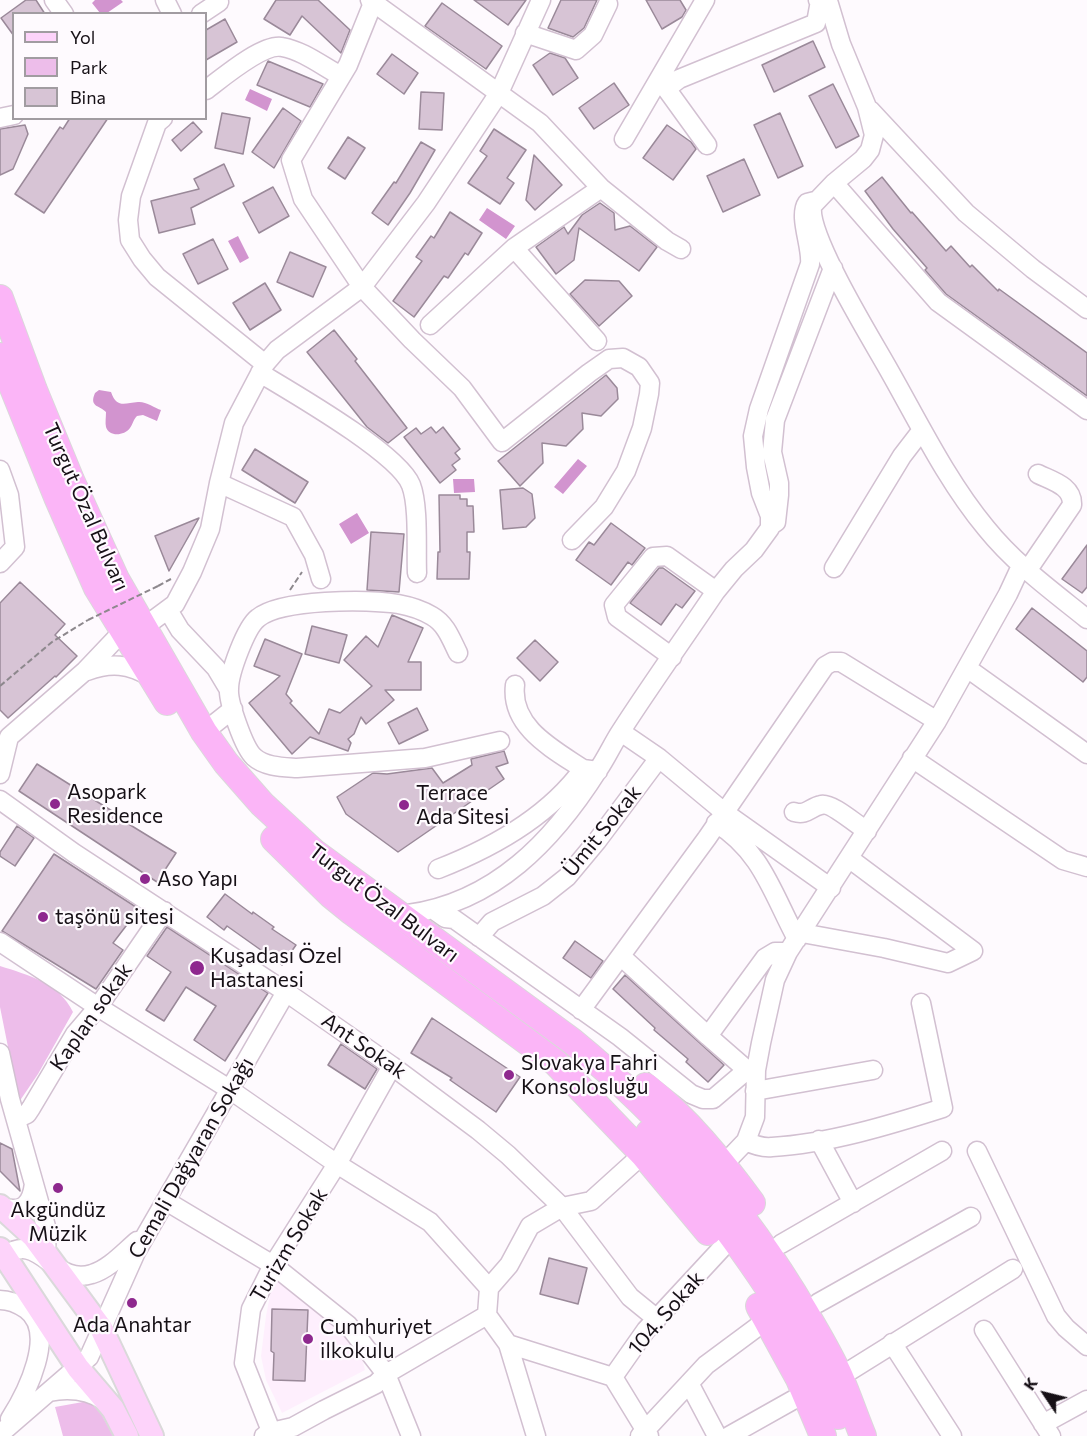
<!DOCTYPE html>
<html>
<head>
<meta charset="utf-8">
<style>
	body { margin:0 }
	#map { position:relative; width:1087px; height:1436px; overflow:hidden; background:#fefafe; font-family:Commissioner,sans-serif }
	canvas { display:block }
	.legend { position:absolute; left:12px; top:12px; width:195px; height:108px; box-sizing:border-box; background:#fefafe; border:2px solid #a19ca1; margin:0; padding:8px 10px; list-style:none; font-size:18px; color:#161016 }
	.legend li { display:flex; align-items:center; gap:12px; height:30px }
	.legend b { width:30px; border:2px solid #a19ca1 }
	.north { position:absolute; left:1015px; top:1364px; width:60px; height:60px; -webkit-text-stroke:4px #fefafe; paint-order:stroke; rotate:305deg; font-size:16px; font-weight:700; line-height:24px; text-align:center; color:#161016 }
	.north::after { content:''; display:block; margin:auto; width:21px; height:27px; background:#161016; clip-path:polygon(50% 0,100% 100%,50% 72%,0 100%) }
</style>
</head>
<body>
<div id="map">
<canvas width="1087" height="1436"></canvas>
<ul class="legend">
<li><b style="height:8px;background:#fdd3fa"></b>Yol</li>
<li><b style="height:16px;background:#edbdea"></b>Park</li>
<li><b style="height:16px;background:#d7c4d5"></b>Bina</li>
</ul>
<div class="north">K</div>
</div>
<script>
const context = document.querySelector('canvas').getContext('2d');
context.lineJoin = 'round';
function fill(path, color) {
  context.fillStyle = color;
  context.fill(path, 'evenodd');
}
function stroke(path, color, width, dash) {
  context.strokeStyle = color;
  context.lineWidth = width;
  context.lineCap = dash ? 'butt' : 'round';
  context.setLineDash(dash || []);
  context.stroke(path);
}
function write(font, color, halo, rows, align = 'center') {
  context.font = font + ' Commissioner,sans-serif';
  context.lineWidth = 4.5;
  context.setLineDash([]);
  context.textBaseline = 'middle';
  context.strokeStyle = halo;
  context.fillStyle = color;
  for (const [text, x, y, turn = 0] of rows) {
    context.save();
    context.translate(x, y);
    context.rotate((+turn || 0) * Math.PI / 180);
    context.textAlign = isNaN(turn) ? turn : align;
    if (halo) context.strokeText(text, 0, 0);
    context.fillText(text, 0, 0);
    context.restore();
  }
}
fill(new Path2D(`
	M282,1279l63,49 15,22 5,20 -83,43 -16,-33 -5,-24 5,-40 6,-31z`), '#feeffd');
fill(new Path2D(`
	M0,966c28,9 59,17 73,46l-35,62 -19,28 -19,-95z
	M94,1400l19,36h-50l-8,-29z`), '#edbdea');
fill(new Path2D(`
	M95,0h26l2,2 -16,11h-7l-8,-10z
	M250,89l22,10 -5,12 -22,-11z
	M487,208l28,18 -9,13 -27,-19z
	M238,236l11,22 -9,5 -12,-22z
	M99,390l12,2c6,17 14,11 27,10 7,-1 17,6 23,8l-4,11 -14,-6 -6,1c-4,4 -4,8 -7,12 -6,8 -21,9 -24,-1 -1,-4 0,-10 0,-15 -7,-7 -17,-5 -11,-19z
	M578,459l9,7 -24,28 -9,-7z
	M453,479h21l1,13 -21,1z
	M357,513l12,20 -18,11 -12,-20z`), '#d294cf');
const building = new Path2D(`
	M26,0h10l9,14h-31v22l-13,-18z
	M276,0h42l32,30 -9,23 -39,-37 -12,19 -26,-16z
	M474,0h52l-18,25z
	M561,0h36l-13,28 -11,9 -25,-9z
	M646,0h34l6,10 -4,7 -20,12z
	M442,3l60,43 -16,23 -61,-43z
	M225,19l12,23 -31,18v-30z
	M813,41l12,26 -51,25 -12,-27z
	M550,53l15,5 13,20 -25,17 -20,-30z
	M392,54l26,19 -14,21 -27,-20z
	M268,61l55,23 -13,23 -53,-22z
	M614,83l15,22 -35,24 -15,-21z
	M833,84l26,52 -23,12 -27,-52z
	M421,92l23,1 -2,37 -23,-1z
	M283,108l18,13 -27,47 -22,-16z
	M222,113l28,5 -7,36 -28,-6z
	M780,113l23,53 -25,12 -24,-53z
	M70,118h38l-64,95 -29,-19 45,-67 3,2z
	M193,122l9,10 -21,19 -9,-11z
	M25,125l3,9 -15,35 -13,6v-46z
	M667,125l24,17 5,7 -23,31 -30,-22z
	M494,129l32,21 -19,28 7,5 -14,21 -32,-21 19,-27 -7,-5z
	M348,137l17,11 -20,31 -17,-11z
	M421,142l14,8 -25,43 -22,32 -16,-12 22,-31 2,1z
	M534,155l28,30 -27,25 -9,-10z
	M744,159l16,36 -37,17 -16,-36z
	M224,164l10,22 -43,22 4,16 -36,9 -8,-32 48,-12 -5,-10z
	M882,177l29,36 1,-1 34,39 5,-5 19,21 2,-2 26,26 1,-2 88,64v43l-141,-102 -21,-24 2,-2 -34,-39 -28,-38z
	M273,187l16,29 -30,17 -16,-30z
	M600,203l14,10 1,17 15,-4 27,21 -18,24 -60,-43 -5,32 -18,14 -20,-27 28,-20 4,7 14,-19z
	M450,212l32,21 -14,22 -3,-2 -17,25 -4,-2 -30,41 -21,-16 29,-40 -6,-4 15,-21 3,2z
	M213,239l15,30 -30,15 -15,-30z
	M290,252l36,15 -13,30 -36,-15z
	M585,280l34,1 13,15 -33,30 -29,-32z
	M265,283l16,27 -31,20 -17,-27z
	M334,330l23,29 -2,2 52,67 -19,15 -21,-16 -60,-75z
	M606,375l11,13 1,11 -17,17 -19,-3 1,16 -17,17 -24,-3 1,20 -23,23 -22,-25z
	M431,427l5,6 7,-6 17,22 -5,4 5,6 -8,6 4,5 -16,13 -36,-46 12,-9 5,6z
	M255,449l53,33 -13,21 -53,-33z
	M523,488l9,6 3,24 -9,9 -23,2 -3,-39z
	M439,495h21v4h7v7h6l1,26h-7v20h3l-1,27h-32l1,-27h2z
	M199,518l-30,53 -14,-35z
	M611,523l34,25 -13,17 -4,-3 -17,23 -35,-25 13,-18 5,3z
	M371,532l33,2 -5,58 -32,-2z
	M1087,545v42l-5,6 -20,-14z
	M659,568h4l32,23 -13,17 -6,-4 -15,21 -31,-22z
	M20,582l45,42 -10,11 22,21 -21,21 -1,-1 -47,42 -8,-8v-107z
	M1032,608l55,43v26l-4,5 -67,-53z
	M392,615l31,13 -15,34h13v28h-36l9,10 -28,24 -5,-7 -7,17 -6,5 3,4 -3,8 -38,-14 -18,17 -43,-51 31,-27 -26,-10 11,-27 37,15 -16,40 6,7 -2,2 29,31 10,-25 11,4 32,-27 -28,-26 22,-24 12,11z
	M312,626l35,9 -8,28 -34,-9z
	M535,640l23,22 -18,19 -23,-23z
	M417,708l11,22 -29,14 -11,-21z
	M504,751l4,12 -12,4 8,12 -106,73 -52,-38 -9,-17 36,-24 14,1 45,-6 11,15 29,-18 -1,-6z
	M37,764l91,57 -1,2 49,30 -19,29 -138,-91z
	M17,826l17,12 -19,28 -15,-10v-4z
	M54,854l85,55 -26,34 10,7 -27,39 -94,-58z
	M225,894l27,20 1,-2 21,15 -2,2 24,16 -14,20 -55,-39 -3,4 -17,-13z
	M167,927l101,66 -43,68 -31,-21 22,-34 -30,-19 -22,34 -18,-11 25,-38 -24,-16z
	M575,941l28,20 -12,17 -28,-20z
	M625,975l99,90 -16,17 -22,-20 2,-3 -34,-29 1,-2 -42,-39z
	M432,1018l88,59 -24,35 -46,-32 2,-2 -41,-25z
	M341,1044l36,25 -12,20 -37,-24z
	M0,1143l12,6 8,42 -20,-20z
	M549,1258l38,10 -9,36 -38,-10z
	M272,1309l36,1 -3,71 -32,-1 1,-27 -3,-2z`);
fill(building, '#d7c4d5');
stroke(building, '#9a8999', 1.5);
const minor = new Path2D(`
	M54,0l10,14
	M165,0l7,14
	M370,0l170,123 61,65 66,53 14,8
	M818,0l11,4 12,40 26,63 7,28 -4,15 -7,9 -29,24 -22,23c-4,30 57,129 74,159 31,54 60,115 100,163 29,36 65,62 101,91
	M373,3l-25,62 -57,95 12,39 59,88 50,53 50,48 40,54 87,-69 20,-14 14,-1 16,9 11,16 -1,11 -7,34 -16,43 -22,36 -32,33
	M201,14l18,-12
	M525,33l51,17 17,-15 15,-31
	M660,80l47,65
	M666,89l13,-10 137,-56 4,-22
	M206,90c16,-12 57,-47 76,-43 22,4 40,19 59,29
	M870,110l96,103 67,56 54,40
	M0,118l14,-3
	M163,118l-6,5 -26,73 -3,24 2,20 12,19 15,18 108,87
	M624,139l81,-139
	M834,183l104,119 149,108
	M514,248l83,93
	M430,325l84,-77 87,-60
	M260,373c33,20 138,80 151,112 8,21 5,64 6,88
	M0,470l9,25 6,52 -15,16
	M219,483l74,34 21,38 7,24
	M773,524l3,-2 3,-27v-12l-7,-31 3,-32 58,-152
	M834,568l68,-112 20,-26
	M1027,571l45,-66c1,-19 -20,-24 -34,-31
	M168,610l12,20 36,38 12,20
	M144,627l31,-23 17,-32 18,-43 9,-46 15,-60 31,-59 12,-14 85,-63 64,-84 73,-110 42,-93
	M458,653c-7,-14 -12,-29 -26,-37 -10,-6 -23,-10 -34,-12 -30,-5 -117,-5 -140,14 -12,9 -29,55 -29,71 -1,13 15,59 25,68 11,10 29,10 43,11l128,-10 75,-17
	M672,657l-55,-40 -3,-12 39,-48 14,-1 49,35
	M967,668l120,86
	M87,671c24,-9 42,-7 64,6
	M515,685c-5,42 38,64 68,84
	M204,732l29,-23
	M621,732l38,26 65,54 107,76
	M912,758l151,102 24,7
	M0,774l9,-37 76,-66 38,-40
	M0,800l74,53 212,139 106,74 86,64 30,25 54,52 68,90 27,22
	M794,812c13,4 16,-5 27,-7 10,-3 36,20 46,26
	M716,823c46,28 57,72 81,116
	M438,869c54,-21 110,-52 145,-100l15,2
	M435,911l10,7 9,1 166,118 71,57 12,5h10l34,-29
	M408,914c87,-12 145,-73 190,-144 9,-13 15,-27 23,-39 31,-48 64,-94 95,-140l18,-22 20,-19 16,-22v-12l-9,-23 -5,-26 -3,-31 6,-27 51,-145c2,-17 -12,-48 -3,-61l8,-2
	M802,933l82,15 64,15 25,-12 -123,-92
	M479,937l13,-15 51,-26 24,-19 30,-36 62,-83
	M0,942l98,65 131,82 108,75 93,58 59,66
	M624,959l84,77
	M581,1010l126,-172 118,-172 7,-4h9l96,59
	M0,1053l10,46 37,131 -1,21 2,4
	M756,1070h-9l-39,-34 57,-78 10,-6h13
	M755,1091l118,-21
	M16,1119l11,-5 4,-6 44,-74 23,-27 66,-96
	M819,1140l34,63
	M746,1141c8,4 17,7 26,6 55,-3 118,-22 171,-39l-22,-105
	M977,1151l79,165 10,12 21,18
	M724,1164l22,-23 9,-24 1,-47 5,-27 14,-63 13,-28 149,-231 71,-127 13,-28
	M166,1201l107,64 75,60 38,49 25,62
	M0,1207c22,6 31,-1 34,-23
	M781,1244l161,-93
	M0,1259c39,-33 52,28 92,15 17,-5 32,-22 45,-33
	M0,1300c10,0 17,3 26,9 32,23 0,85 -16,110
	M818,1303l153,-86
	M487,1315l21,29 105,33 33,-47 76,-82
	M984,1330l67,106
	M892,1343l60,93
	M508,1344l28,92
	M851,1370l162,-101
	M613,1377l36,59
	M689,1383l28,53
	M49,1392c20,-4 39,-2 56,9
	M1043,1424l44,-24
	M0,1434l89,-77 47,-105 150,-260
	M264,1436l7,-4 22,-5 31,-17 52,-26 10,-10 101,-59 2,-27 20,-23 21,-39 32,-19 29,-6 52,-47
	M273,1436l-29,-73 7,-54 22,-44 64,-101 55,-98
	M640,1436l66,-71 62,-46
	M729,1436l64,-36`);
const major = new Path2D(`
	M0,1206l33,30 68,92 51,108
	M0,1249l78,119 35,41 14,27`);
const highway = new Path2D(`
	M0,298l34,92 37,90 45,99 88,153 22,31 36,41 52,48 258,189c93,76 172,167 233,271 12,21 25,42 35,65 8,19 15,39 23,59
	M0,356l57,141 40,91 70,114
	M274,839l57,56 21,17 204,151 87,91 65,78
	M646,1086c42,34 74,73 106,117
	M649,1133c24,24 44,52 65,79 48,63 93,130 124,204
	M759,1306l40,73 24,57`);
stroke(minor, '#d2c0d1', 21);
stroke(major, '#dad9da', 26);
stroke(highway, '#dad9da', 28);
stroke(new Path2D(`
	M158,586l13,-7
	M290,590l12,-18
	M0,686l52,-44 36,-22`), '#8d888d', 2, [6, 3]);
stroke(minor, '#fff', 18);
stroke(major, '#fdd3fa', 22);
stroke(highway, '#fbb5f7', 26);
stroke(new Path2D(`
	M88,620l70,-34`), '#8d888d', 2, [6, 3]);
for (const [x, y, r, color] of [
	[55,804,6,"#8e288e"],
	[404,805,6,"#8e288e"],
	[145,879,6,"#8e288e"],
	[43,917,6,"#8e288e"],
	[197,968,8,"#8e288e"],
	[509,1075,6,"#8e288e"],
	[58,1188,6,"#8e288e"],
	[132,1303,6,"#8e288e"],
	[308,1339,6,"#8e288e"]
]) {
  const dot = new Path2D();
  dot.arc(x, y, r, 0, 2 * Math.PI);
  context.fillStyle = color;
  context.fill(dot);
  stroke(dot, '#fefafe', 2);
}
write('21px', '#161016', '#fefafe', [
	["Turgut Özal Bulvarı",86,507,66],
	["Ümit Sokak",602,831,-51],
	["Turgut Özal Bulvarı",384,903,37],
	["Kaplan sokak",91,1017,-55],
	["Ant Sokak",364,1046,35],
	["Cemali Dağyaran Sokağı",191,1158,-60],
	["Turizm Sokak",289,1245,-59],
	["104. Sokak",666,1313,-49]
]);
write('21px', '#161016', '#fefafe', [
	["Asopark",67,792],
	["Residence",67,816],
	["Terrace",416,793],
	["Ada Sitesi",416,817],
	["Aso Yapı",157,879],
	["taşönü sitesi",55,917],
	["Kuşadası Özel",210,956],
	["Hastanesi",210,980],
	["Slovakya Fahri",521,1063],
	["Konsolosluğu",521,1087],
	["Akgündüz",58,1210,"center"],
	["Müzik",58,1234,"center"],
	["Ada Anahtar",132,1325,"center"],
	["Cumhuriyet",320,1327],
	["ilkokulu",320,1351]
], 'left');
</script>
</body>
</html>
